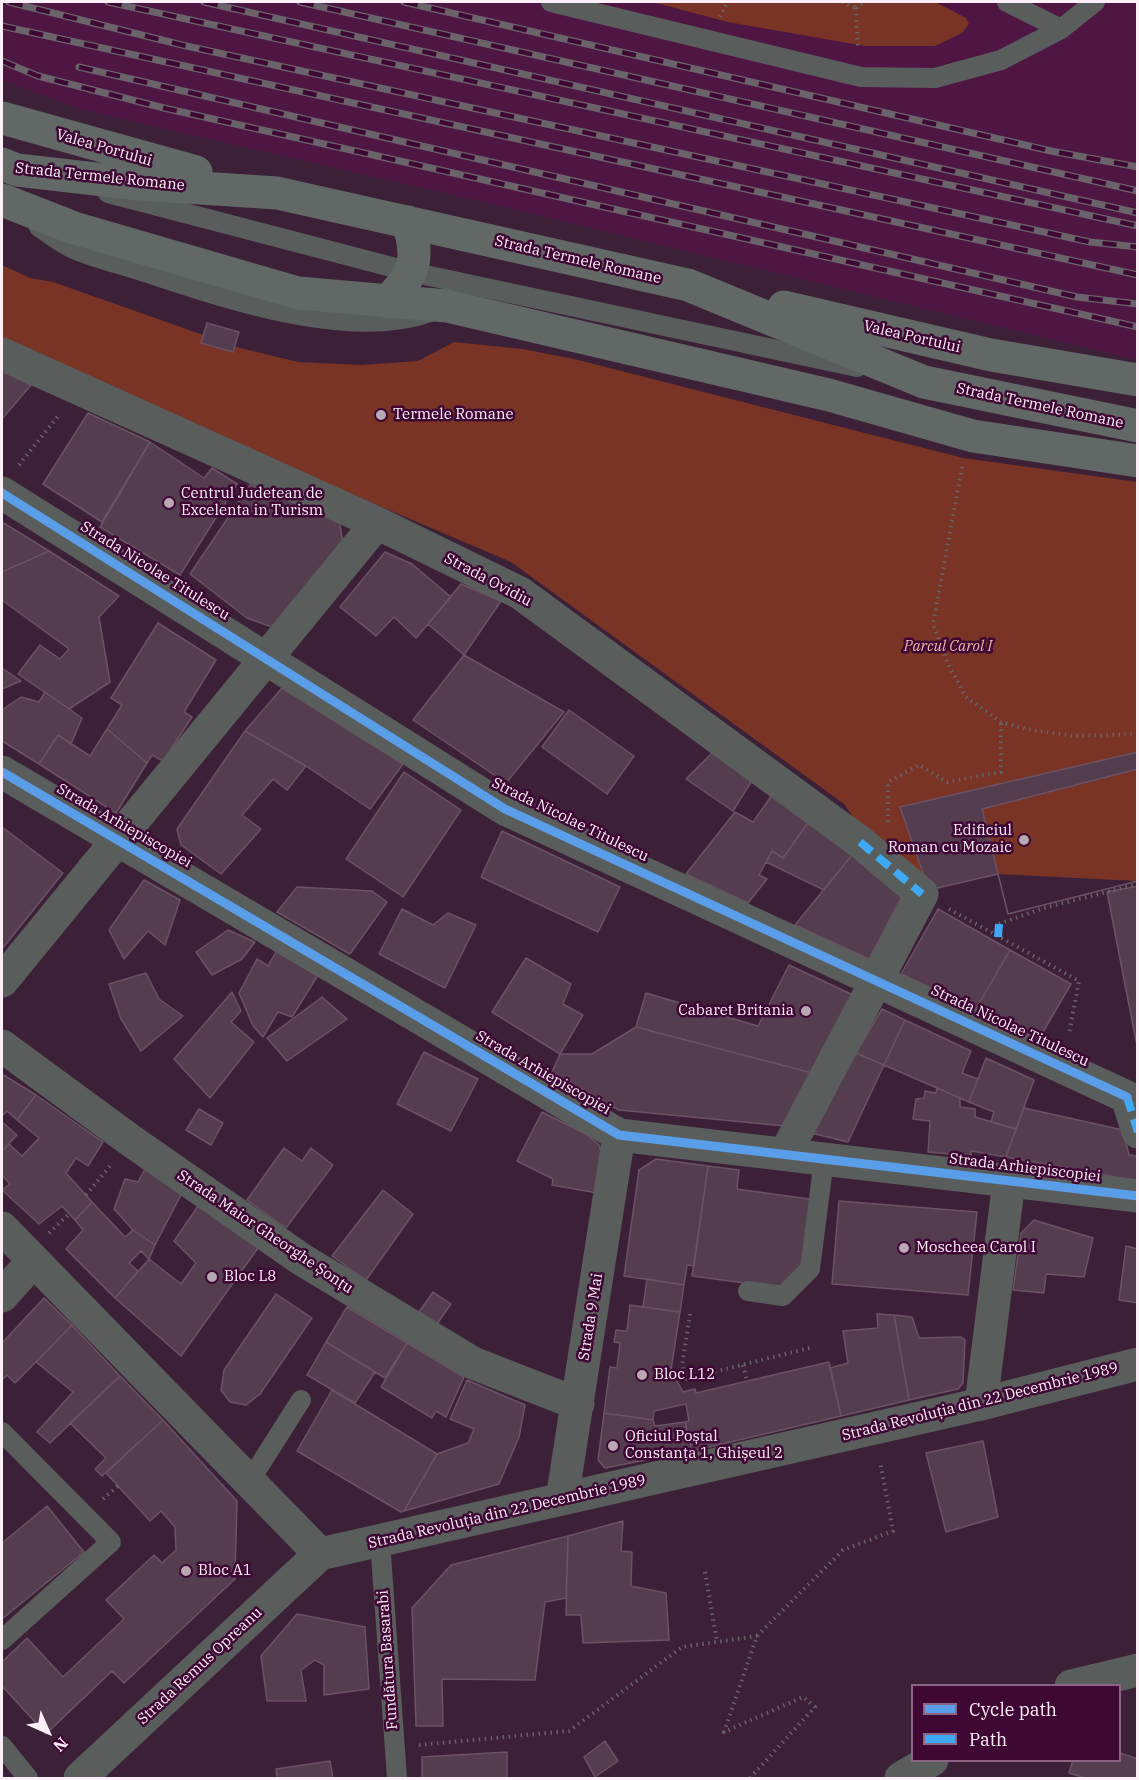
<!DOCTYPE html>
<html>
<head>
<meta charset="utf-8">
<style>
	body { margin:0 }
	#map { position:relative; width:1139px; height:1780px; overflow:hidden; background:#3c2037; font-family:"IBM Plex Serif",serif }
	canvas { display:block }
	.frame { position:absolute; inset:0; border:3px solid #fdeff8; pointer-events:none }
	.legend { position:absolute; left:911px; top:1684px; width:210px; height:78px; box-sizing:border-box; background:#3e0734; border:2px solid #8a6482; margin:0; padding:8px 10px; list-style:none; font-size:18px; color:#fdeff8 }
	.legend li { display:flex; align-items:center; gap:12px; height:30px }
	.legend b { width:30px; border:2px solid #8a6482 }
	.north { position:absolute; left:18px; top:1702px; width:60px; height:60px; -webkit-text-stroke:4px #3e0734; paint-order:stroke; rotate:135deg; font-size:16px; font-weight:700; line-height:24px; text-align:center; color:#fdeff8 }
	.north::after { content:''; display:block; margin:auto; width:21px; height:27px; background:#fdeff8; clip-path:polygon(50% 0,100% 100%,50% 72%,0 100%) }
</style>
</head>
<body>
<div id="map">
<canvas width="1139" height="1780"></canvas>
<div class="frame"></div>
<ul class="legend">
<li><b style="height:8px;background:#5a9eea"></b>Cycle path</li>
<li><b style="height:8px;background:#3fa9f5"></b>Path</li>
</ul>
<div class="north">N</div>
</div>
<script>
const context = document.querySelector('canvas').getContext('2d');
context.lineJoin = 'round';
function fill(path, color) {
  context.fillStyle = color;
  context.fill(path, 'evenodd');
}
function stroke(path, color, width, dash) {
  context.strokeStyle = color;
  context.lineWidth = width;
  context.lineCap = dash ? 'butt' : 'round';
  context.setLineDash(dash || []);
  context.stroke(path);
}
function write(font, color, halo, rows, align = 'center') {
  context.font = font + ' "IBM Plex Serif",serif';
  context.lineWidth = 5;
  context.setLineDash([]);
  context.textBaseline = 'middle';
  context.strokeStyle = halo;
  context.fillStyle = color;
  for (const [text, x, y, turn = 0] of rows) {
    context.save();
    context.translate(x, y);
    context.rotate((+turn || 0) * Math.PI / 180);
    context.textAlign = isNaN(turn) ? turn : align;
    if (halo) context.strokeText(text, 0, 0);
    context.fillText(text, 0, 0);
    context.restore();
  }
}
fill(new Path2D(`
	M2,2h1135v358l-666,-161 -388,-89 -81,-30z`), '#4f1644');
fill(new Path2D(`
	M652,2h283l31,16 3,6 -7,9 -27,13h-70l-137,-24z
	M2,265l28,13 23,4 187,66 58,14 63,3 57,-4 36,-19 68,7 52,10 389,99 174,24v399l-139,-7 -69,16 -59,-49 -26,-37 -333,-242 -509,-217z`), '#7a3425');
const building = new Path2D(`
	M207,323l32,9 -6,20 -32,-9z
	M2,371l29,14 -29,34z
	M88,413l62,29 -48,80 -59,-38z
	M150,442l54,36 8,-10 25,16 -57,91 -80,-48z
	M250,485l89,35 5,28 -69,80 -28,-10 -57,-44z
	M2,522l47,29 -47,21z
	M49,551l70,45 -20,21 11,65 -41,27 -51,-35 22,-29 20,14 9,-10 -67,-49v-28z
	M385,552l27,12 39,33 -35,41 -22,-21 -18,19 -36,-29z
	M461,584l40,17 -37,54 -36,-31z
	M158,623l58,37 -32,52 8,5 -29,44 -11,-6 -5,8 -40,-34 15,-24 -11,-7z
	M464,655l100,57 -58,71 -93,-63z
	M2,668l19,13 -19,8z
	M282,688l121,76 -33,45 -64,-43 -61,-35z
	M45,692l37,26 -11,26 -13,-9 -19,29 -37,-23v-31l19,-13 18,5z
	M569,710l65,46 -27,38 -65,-47z
	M107,729l40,34 -31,50 -77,-49 19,-29 32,21z
	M245,731l61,35 -19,24 -14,-11 -31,36 19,14 -40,45 -40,-29 -4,-16z
	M1138,752v129l-130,33 -10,-40 -69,16 -29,-83z
	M712,753l41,26 -20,32 -47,-32z
	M1138,769v112l-130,33 -26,-105z
	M404,772l57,38 -58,87 -57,-38z
	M772,795l40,22 -29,41 -11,-7 -13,24 8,4 -19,24 -62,-29 49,-62 18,10z
	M812,817l44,33 -32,40 -58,-28 6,-11 11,7z
	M2,827l61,46 -61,76z
	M502,831l118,56 -22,45 -117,-55z
	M856,850l51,37 -38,72 -74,-34z
	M144,880l36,20 -15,45 -17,-14 -24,28 -15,-29z
	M1138,886v165l-31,-159z
	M297,887l75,4 15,11 -37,52 -73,-42z
	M402,909l31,16 15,-12 28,12 -31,63 -66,-34z
	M938,909l72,41 -34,59 -75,-35z
	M228,930l27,12 -13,17 -30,16 -16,-23z
	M277,950l41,25 -26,42 -14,-5 -15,25 -10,-11 -14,-33 18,-34 11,7z
	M1010,950l61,34 -32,55 -63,-30z
	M526,958l45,26 -8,20 20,11 -23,39 -68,-42z
	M789,965l64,30 -41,78 -176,-46 10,-34 112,33z
	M146,973l13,26 24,17 -42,35 -20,-32 -12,-35z
	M232,992l9,19 -10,11 23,20 -44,56 -36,-39z
	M322,997l25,22 -60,42 -20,-23z
	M882,1009l23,11 -21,45 -28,-12z
	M905,1020l66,31 -9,22 16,6 -9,23 -85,-37z
	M636,1027l176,46 -27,53 -166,-16 -67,-38 8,-18h32z
	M424,1052l54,27 -27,52 -54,-27z
	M856,1053l28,12 -36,77 -37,-9z
	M986,1058l48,22 -18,49 -25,-7 3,-10 -25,-10z
	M2,1074l34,21 -19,25 -10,-9 -5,5z
	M937,1088l23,10v9l15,2v8l41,12 -10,28 -35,-6v5l-43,-4 2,-31 -17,-2 3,-20 8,-1 1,-7 11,2z
	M36,1095l67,47 -15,24 -12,-8 -10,15 26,29 -17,18 -13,-14 -23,18 -37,-34 8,-6 -8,-9v-24l7,-7 13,12 17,-18 -22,-18z
	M1024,1108l99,22 6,25 9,1v25l-132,-24z
	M199,1109l24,14 -12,22 -25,-15z
	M542,1112l44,22 13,11 4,13 -6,35 -45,-8 1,-6 -36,-18z
	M2,1122l15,13 -15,16z
	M284,1148l18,13 9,-13 22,17 -47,63 -39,-28z
	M656,1159l52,7 -14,100 -7,-1 -3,20 -60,-9 15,-106z
	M148,1163l35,28 -28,54 -22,-15 -19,-21 11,-30 13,3z
	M708,1166l31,4 -2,19 79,11 -10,68 -24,20 -90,-12z
	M383,1190l30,24 -47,66 -34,-24z
	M839,1201l138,11 -9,83 -136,-11z
	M92,1202l33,35 8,-7 22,15 -6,14 -8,-8 -12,12 9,8 -23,27 -49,-49 17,-19 -8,-10z
	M201,1202l57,46 -77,108 -66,-58 34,-39 32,25 15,-21 -22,-22z
	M1034,1220l59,18 -9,39 -38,-3 -2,19 -31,-3 8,-57z
	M1126,1246l12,3v54l-19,-3z
	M647,1279l37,6 -4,27 -37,-5z
	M433,1292l18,12 -14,20 -18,-12z
	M276,1294l36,24 -52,76 -14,11 -16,-3 -9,-12 3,-20z
	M44,1298l28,27 -57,58 -8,-8 -5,5v-37z
	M630,1305l50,7 -9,58 12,22 12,-3 1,4 133,-31 12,54 -149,35 -7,-29 4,-1 -3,-17 -32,7 -1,9 -49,-7 6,-46 7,1 3,-25 -6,-1 2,-12 11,1z
	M347,1307l60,36 -22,35 -59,-36z
	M877,1314l17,1 15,85 -68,16 -11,-48 18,-5 -5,-32 35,-3z
	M894,1315l18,2 7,21 42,-1 4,3 -2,43 -5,6 -49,11z
	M72,1325l48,51 -70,67 -13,-11 36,-40 -37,-30z
	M326,1342l49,30 -20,31 -48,-28z
	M407,1343l57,34 -18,40 -10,-6 -4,7 -51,-31z
	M120,1376l43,44 -61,56 -7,-7 11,-11 -36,-35z
	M467,1380l58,25 -6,32 -20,47 -95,27 33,-57 31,-11 6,-14 -24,-10z
	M332,1390l105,64 -33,57 -3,1 -104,-61z
	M604,1413l49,7 2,6 30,-4 7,29 -87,17 -7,-8z
	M163,1420l74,81 -2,78 -111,104 -12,-12 -66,63 -44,-48v-24l25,-24 36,39 61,-58 -18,-19 48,-45 8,8 14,-13 -1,-23 -14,-16 -11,10 -44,-48z
	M983,1441l15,76 -52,15 -20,-79z
	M47,1506l37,46 -82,67v-76z
	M623,1521l-2,30 11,1 -1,34 35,7 3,47 -86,3 -2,-28h-15l2,-79z
	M568,1536l-2,62 -21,4 -10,78 -93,-1 1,47h-27l-4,-118 39,-43z
	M297,1614l68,13 4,62 -45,6v-30l-9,-5 -14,10 5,31h-39l-6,-45z
	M605,1741l13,20 -23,16 -11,-20z
	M507,1752v26h-85v-21z
	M1120,1753l18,6v19h-53l-16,-5 4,-13h47z
	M330,1761l3,17h-56l-1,-9z`);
fill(building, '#553d50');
stroke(building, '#6b5265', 1.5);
stroke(new Path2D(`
	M842,2l14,6
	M856,8l2,41
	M856,8l8,-6
	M720,17l7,-15
	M19,465l40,-50
	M962,467l-29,157 14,38 19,35 35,25 25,7 48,7 64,-2
	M888,822v-40l31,-17 28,17 54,-10v-50
	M949,909l130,72 -10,53
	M999,924l45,-16 94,-24
	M86,1195l24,-29
	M49,1233l20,-19
	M690,1314l-8,52 4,13 127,-32
	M743,1365l4,16
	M103,1499l15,-13
	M705,1572l12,70
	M419,1745l150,-14 113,-84 75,-11
	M750,1778l65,-71 -12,-10 -79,35 33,-96 86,-86 50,-19 -13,-70`), '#676467', 4, [1.5, 4.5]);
stroke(new Path2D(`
	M551,2l310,75 74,1 66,-18 60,-31 34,-27
	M1007,2l54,27
	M108,193l303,79 446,95
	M39,227c11,7 23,17 35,22 23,10 50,16 74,24 79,26 201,68 282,39
	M748,1291l35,5 27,-27 14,-110
	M2,1432l109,110 -109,98
	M249,1482l52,-82
	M380,1541l17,237
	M2,1746l26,32`), '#595d5c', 20);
stroke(new Path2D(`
	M2,354l375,169 143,70 340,249 62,52 -137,260
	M2,493l503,316 622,288 11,35
	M2,772l617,363 519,61
	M2,981l375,-458
	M2,1046l128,94 171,119 172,104 105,41
	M2,1228l318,326
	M2,1296l31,-35
	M981,1404l28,-223
	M562,1499l57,-364
	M320,1554l661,-150 157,-40
	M1071,1686l67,-16
	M80,1778l240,-224
	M901,1778l31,-18`), '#595d5c', 33);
stroke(new Path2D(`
	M2,118l194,54
	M2,164l15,6 122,14 138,9 411,92 236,97 214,44
	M2,200l72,28 224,65 149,13 382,89 144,41 165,25
	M387,302c28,-29 33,-41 21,-80
	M784,307l207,48 147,25`), '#616865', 33);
const rail = new Path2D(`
	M9,2l173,43 908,197 48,5
	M108,2l1030,224
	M204,2l934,211
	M300,2l838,189
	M404,2l647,149 87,16
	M2,26l1136,249
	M2,61l36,15 126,32 974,219
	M79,67l998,230 61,7`);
stroke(rail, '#6a6369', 7);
stroke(rail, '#3e0734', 4.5, [14]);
stroke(new Path2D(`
	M860,842l62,52
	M998,937l1,-13
	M1127,1097l11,35`), '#3fa9f5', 8, [15, 8]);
stroke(new Path2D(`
	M2,493l503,316 622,288
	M2,772l617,363 519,61`), '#5a9eea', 9);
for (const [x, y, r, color] of [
	[381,415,6,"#b9a7b4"],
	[169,503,6,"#b9a7b4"],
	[1024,840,6,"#b9a7b4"],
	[806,1011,6,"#b9a7b4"],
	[904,1248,6,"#b9a7b4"],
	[212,1277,6,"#b9a7b4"],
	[642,1375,6,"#b9a7b4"],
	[613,1446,6,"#b9a7b4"],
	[186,1571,6,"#b9a7b4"]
]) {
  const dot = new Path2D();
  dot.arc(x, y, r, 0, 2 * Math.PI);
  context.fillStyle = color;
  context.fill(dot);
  stroke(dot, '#3e0734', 2);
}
write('15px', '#fdeff8', '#3e0734', [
	["Valea Portului",104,148,16],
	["Strada Termele Romane",100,177,6],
	["Strada Termele Romane",578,260,13],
	["Valea Portului",912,337,13],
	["Strada Termele Romane",1040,406,12],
	["Strada Nicolae Titulescu",155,571,32],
	["Strada Ovidiu",488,580,28],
	["Strada Nicolae Titulescu",570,820,26],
	["Strada Arhiepiscopiei",124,826,30],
	["Strada Nicolae Titulescu",1010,1026,25],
	["Strada Arhiepiscopiei",543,1073,30],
	["Strada Arhiepiscopiei",1025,1168,7],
	["Strada Maior Gheorghe Șonțu",265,1232,34],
	["Strada 9 Mai",591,1317,-81],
	["Strada Revoluția din 22 Decembrie 1989",980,1402,-14],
	["Strada Revoluția din 22 Decembrie 1989",507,1512,-13],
	["Fundătura Basarabi",388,1660,-94],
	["Strada Remus Opreanu",200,1666,-43]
]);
write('15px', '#fdeff8', '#3e0734', [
	["Termele Romane",393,415],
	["Centrul Judetean de",181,494],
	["Excelenta in Turism",181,511],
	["Edificiul",1012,831,"right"],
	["Roman cu Mozaic",1012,848,"right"],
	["Cabaret Britania",794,1011,"right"],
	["Moscheea Carol I",916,1248],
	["Bloc L8",224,1277],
	["Bloc L12",654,1375],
	["Oficiul Poștal",625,1437],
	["Constanța 1, Ghișeul 2",625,1454],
	["Bloc A1",198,1571]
], 'left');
write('italic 15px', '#eeb6a6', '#3e0734', [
	["Parcul Carol I",948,647]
]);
</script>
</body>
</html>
